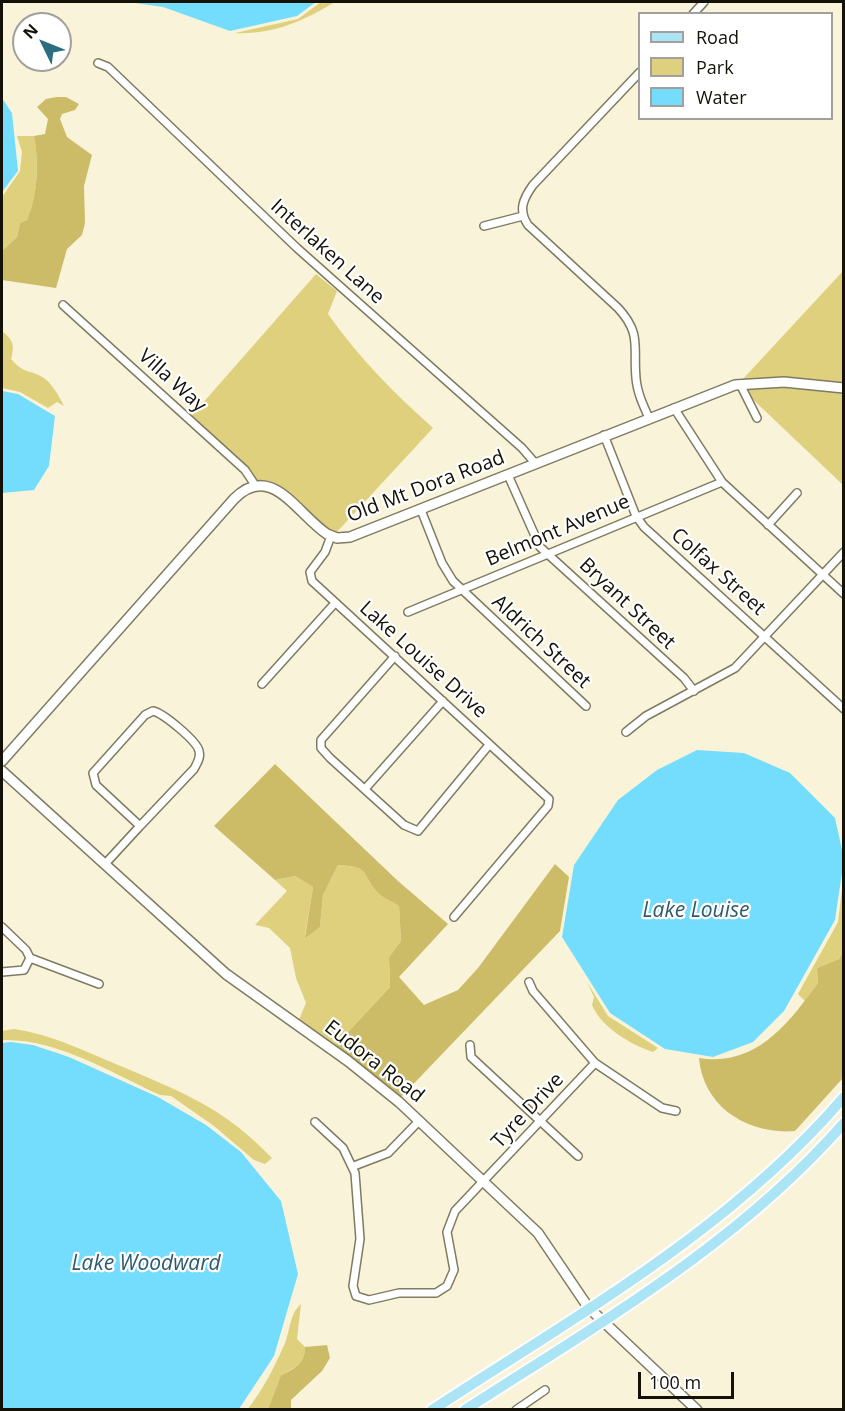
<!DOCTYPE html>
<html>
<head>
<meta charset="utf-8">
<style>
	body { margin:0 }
	#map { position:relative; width:845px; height:1411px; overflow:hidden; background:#f9f4d9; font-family:"Open Sans",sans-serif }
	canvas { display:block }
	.frame { position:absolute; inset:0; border:3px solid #131108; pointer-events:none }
	.legend { position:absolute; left:638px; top:12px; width:195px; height:108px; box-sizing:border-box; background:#fff; border:2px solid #a1a09c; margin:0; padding:8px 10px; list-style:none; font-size:18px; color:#131108 }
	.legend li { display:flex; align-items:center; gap:12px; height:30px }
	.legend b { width:30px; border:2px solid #a1a09c }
	.north { position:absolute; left:12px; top:12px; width:60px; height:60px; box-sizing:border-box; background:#fff; border:2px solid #a1a09c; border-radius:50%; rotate:313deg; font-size:16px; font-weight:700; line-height:24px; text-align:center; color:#131108 }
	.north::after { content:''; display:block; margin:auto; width:21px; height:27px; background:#2c6d80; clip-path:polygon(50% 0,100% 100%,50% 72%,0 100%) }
	.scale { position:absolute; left:638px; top:1372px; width:96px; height:27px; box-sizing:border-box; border:3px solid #131108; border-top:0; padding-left:8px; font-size:18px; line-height:21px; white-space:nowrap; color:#131108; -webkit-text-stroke:4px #fff; paint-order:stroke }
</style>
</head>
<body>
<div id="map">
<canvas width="845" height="1411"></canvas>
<div class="frame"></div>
<ul class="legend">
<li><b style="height:8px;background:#aae4f5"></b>Road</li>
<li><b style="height:16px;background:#dfd07d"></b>Park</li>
<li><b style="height:16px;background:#74ddfd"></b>Water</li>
</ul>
<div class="north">N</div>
<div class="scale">100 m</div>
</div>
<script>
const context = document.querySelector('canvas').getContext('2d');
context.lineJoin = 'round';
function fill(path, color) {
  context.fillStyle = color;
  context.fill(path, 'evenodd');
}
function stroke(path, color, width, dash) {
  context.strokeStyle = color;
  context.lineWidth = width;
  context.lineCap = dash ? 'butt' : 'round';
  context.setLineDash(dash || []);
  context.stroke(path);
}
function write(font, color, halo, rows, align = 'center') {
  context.font = font + ' "Open Sans",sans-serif';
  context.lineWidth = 4.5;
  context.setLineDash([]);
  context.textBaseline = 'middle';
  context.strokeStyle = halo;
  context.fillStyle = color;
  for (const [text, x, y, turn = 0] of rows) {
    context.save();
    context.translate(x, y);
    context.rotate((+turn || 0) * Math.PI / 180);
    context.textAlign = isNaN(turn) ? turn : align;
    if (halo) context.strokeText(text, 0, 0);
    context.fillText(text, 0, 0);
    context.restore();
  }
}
fill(new Path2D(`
	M321,2h14c-32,19 -62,33 -100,31l63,-14z
	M17,136h17c5,27 4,59 -7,84l-7,3 -3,14 -15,14v-54l18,-26 2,-19z
	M843,271v113l-60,-5 -41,1z
	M316,274l21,17 -9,23c30,43 66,79 105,114l-98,106 -7,-3 -58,-48 -14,-2 -69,-60z
	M2,331c11,9 13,14 9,28 14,16 19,10 33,19 9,7 15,18 20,28l-7,-4 -9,6 -28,-16 -18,-4z
	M748,386l95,5v94l-100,-95z
	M338,865c34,2 22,8 40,28 5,5 15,9 21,13l2,35 -12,16 1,30 -56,60 -36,-25 8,-19 -10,-25 -6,-30 -21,-20 -14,-3 32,-34 -12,-11 20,-4 18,11 -8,49 15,-9 3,-32z
	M843,882v70l-4,7 -22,9 1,15 -13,18 -7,-7 40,-72z
	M587,982l21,34 50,32 -5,4c-22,-7 -52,-25 -61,-47l2,-8z
	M14,1029c40,6 72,23 109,38 61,26 101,41 149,91l-7,6 -11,-4 -40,-34 -43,-30 -11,-1c-48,-22 -104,-57 -158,-55v-9z
	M301,1304l-4,35 8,8c0,17 -11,21 -24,28l-13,34 -21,1c16,-20 28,-44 38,-67 5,-13 5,-30 16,-39z`), '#dfd07d');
fill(new Path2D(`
	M56,97h10l13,7 -4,6 -13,4 -2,5 7,18 25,18 -8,31 1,37 -3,12 -15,14 -11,39 -54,-8v-29l15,-14 3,-14 7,-3c11,-26 12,-57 7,-84l11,-2 3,-15 -11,-12 9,-8z
	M275,764l123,117 50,43 -49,53 25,28 34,-15 20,-22 77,-104 14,13 -9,54 -160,167 -66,-51 56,-60 -1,-30 12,-16 -2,-35c-6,-4 -16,-8 -21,-13 -18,-20 -6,-26 -40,-28l-15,30 -3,32 -15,11 8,-51 -18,-11 -20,4 -61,-54z
	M843,952v126l-48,53c-47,4 -92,-24 -96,-73 57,9 89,-34 119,-75l-1,-15 22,-9z
	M327,1345l3,13 -8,13 -31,29v9h-23l13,-34c13,-6 24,-11 24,-28z`), '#ccbc67');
fill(new Path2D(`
	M128,2h188l-19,14 -67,15 -67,-24z
	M2,98l10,15 6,58 -16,21z
	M2,391l16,3 37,22 -6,50 -15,24 -32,3z
	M697,750l47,3 46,20 45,45 9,41 -9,61 -51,91 -31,31 -40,15 -48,-8 -55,-36 -48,-76 12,-72 44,-65 39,-30z
	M11,1042l22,3 36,12 89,40 48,28 35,27 40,49 17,73 -24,82 -35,53h-237v-366z`), '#74ddfd');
const street = new Path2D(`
	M693,14l11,-12
	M98,63l10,4 189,181 225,200 13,15
	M640,72l-107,113c-10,14 -15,25 -5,40l90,83c24,26 15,39 18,70 1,14 7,27 13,40
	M484,226l39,-10
	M63,305l182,165 10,15
	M740,384l17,34
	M674,408l48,74 122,112
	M604,435l32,81 8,11 200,182
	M508,475l32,72 144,131 10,13
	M421,510l21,53 11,18 133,125
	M768,525l29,-32
	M331,536l-6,16 -15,20 2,9 237,218 -1,7 -94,111
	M408,612l314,-130
	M395,656l-74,84v8l9,10 74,67 14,6 71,-86
	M262,684l73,-81
	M153,711c10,2 44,30 46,40 2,7 -2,12 -5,18l-54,57 -44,-41 -3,-12 52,-58z
	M626,732l20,-16 89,-48 109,-116
	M365,789l78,-88
	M105,864l35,-38
	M2,927l24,23 4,8 -6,12 -22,2
	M30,958l69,26
	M529,982l4,9 62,72 67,45 14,3
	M470,1045l1,12 107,99
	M315,1122l28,26 12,25 5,66 -7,47 3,10 13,4 30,-7h37l11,-7 7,-16 -7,-38 8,-21 140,-148
	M354,1166l34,-13 31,-32
	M516,1410l29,-20`);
const secondary = new Path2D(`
	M2,761l232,-262c37,-38 63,15 93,35l10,4 13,-1 385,-152 49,-3 60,6
	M2,771l224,203 122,87 51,41 139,131 50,74 109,103`);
const primary = new Path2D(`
	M432,1410c145,-95 298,-180 412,-313
	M465,1410c133,-86 273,-166 379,-287`);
stroke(street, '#7f7b63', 10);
stroke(secondary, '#7f7b63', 12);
stroke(primary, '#fff', 14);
stroke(street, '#fff', 7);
stroke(secondary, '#fff', 9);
stroke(primary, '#aae4f5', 10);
write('20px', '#131108', '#fff', [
	["Interlaken Lane",327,252,42],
	["Villa Way",172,381,42],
	["Old Mt Dora Road",426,487,-21],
	["Belmont Avenue",558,531,-23],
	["Colfax Street",718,572,42],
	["Bryant Street",627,604,43],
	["Aldrich Street",541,642,43],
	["Lake Louise Drive",423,660,42],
	["Eudora Road",374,1062,38],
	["Tyre Drive",528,1111,-47]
]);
write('italic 21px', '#2d5b69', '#fff', [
	["Lake Louise",696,911],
	["Lake Woodward",146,1264]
]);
</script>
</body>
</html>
